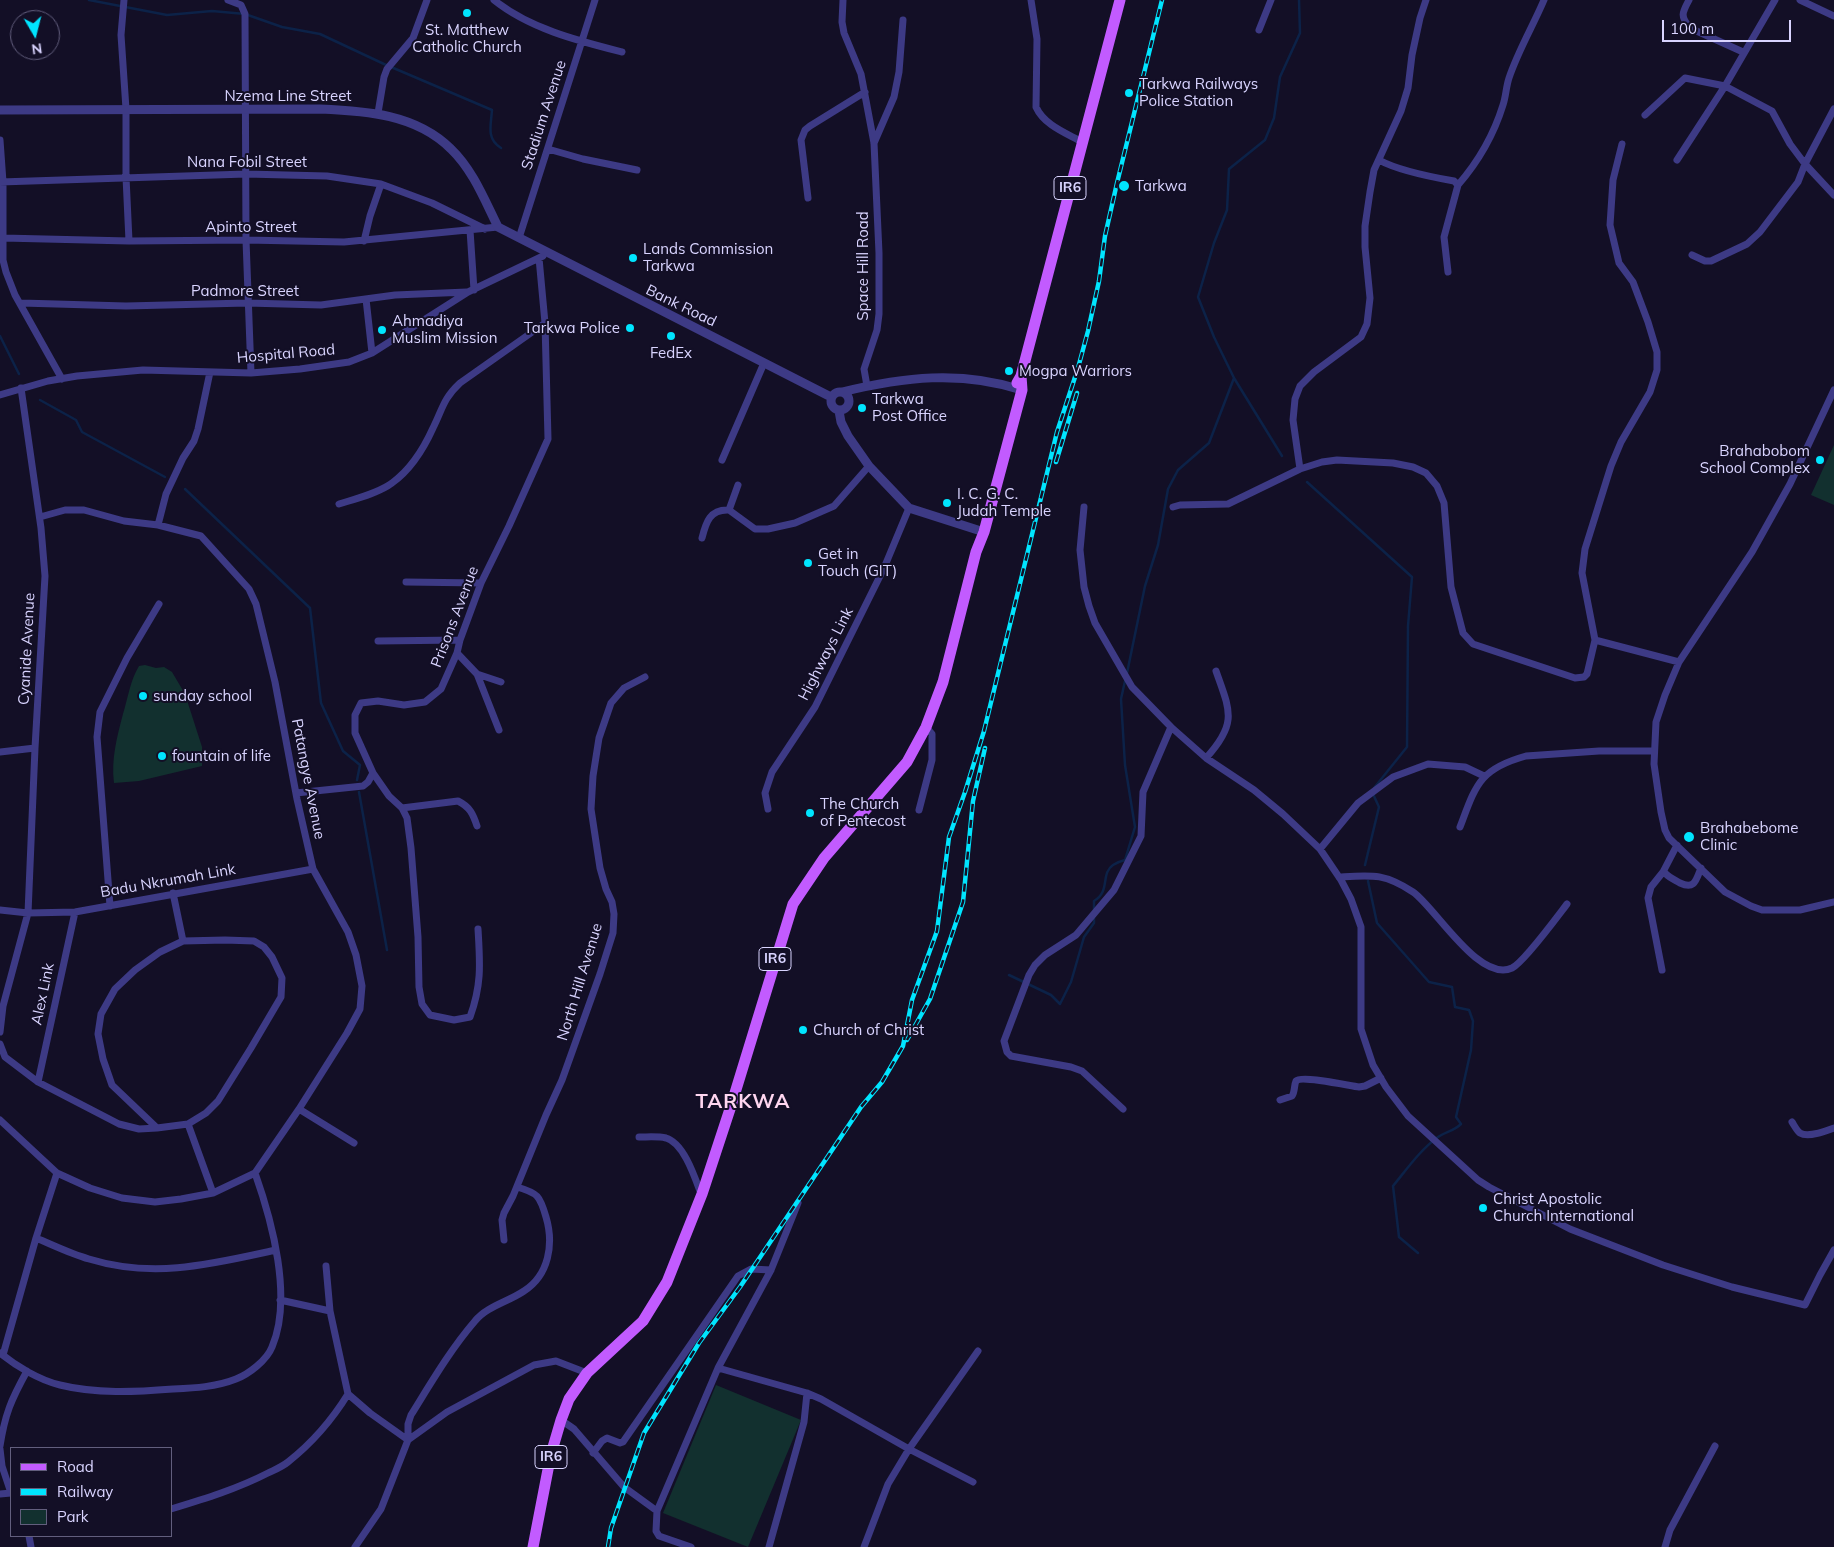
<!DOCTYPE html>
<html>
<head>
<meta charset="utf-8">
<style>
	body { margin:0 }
	#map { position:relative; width:1834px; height:1547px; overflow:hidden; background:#130f26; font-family:Mulish,sans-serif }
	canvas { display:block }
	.legend { position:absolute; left:10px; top:1447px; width:162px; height:90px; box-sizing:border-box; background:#130f26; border:1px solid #625e7d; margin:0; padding:6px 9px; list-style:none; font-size:15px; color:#d9d4ff }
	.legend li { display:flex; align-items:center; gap:10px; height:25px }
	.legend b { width:25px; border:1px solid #625e7d }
	.north { position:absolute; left:10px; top:10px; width:50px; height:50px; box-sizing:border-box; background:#130f26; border:1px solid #625e7d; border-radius:50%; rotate:172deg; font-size:14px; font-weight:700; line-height:20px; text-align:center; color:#d9d4ff }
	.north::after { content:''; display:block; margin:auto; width:18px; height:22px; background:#00e5ff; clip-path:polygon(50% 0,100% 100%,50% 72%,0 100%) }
	.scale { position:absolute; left:1662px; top:20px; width:129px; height:22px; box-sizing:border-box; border:2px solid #d9d4ff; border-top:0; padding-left:6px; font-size:15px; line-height:18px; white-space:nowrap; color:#d9d4ff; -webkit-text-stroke:4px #130f26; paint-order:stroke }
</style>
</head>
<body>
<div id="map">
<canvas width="1834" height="1547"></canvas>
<ul class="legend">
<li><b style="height:6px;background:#c25bff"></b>Road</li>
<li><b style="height:6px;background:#00e5ff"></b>Railway</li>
<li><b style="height:14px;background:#12302f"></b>Park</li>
</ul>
<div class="north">N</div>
<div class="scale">100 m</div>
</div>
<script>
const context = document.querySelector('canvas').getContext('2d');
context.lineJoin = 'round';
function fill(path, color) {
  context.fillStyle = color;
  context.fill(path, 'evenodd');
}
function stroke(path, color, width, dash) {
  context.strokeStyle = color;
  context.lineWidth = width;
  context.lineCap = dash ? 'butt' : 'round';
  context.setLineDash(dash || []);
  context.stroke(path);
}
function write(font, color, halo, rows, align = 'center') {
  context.font = font + ' Mulish,sans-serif';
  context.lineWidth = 4;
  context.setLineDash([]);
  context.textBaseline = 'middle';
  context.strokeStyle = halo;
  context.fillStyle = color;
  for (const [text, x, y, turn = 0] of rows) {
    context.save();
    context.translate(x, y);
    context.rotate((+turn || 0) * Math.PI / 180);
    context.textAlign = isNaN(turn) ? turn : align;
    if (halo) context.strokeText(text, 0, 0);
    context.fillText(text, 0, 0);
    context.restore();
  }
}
fill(new Path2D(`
	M1834,445v60l-23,-10z
	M145,665l11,3 8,-1 8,5 13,22 17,53v19l-63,15 -25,2c-3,-24 3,-46 9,-69 5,-16 7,-33 16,-48z
	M716,1385l85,35 -53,127 -85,-34z`), '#12302f');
stroke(new Path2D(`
	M89,0l78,15 45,-4 33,3 37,13 38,7 64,30 108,46c-1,15 -6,29 9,38
	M0,336l19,38
	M40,400l36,20 6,12 83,45
	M1282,456l-48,-78 -20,-41 -16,-40 16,-54 13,-33 2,-41 36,-29 9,-22 6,-41 20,-44 -1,-33
	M1307,482l105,95 -4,49 -1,121 -33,41
	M185,489l125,119 11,95 22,48 17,14 -3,15
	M1127,673l18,-87 13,-41 10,-56 10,-19 31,-27 25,-65
	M359,792l28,158
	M1365,865l14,-58 -6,-13
	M1368,881l9,42 52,59 23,5 3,20 14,3 4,11 -2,29 -15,67 5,7c-7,7 -16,8 -23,13 -18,13 -31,32 -45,49l6,51 19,16
	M1094,912v-11c17,-10 6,-27 19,-36 3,-2 8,-4 12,-5l10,-33 -10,-62 -4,-66 4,-18
	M1009,975l42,20 9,9 11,-22 13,-45 10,-14v-5`), '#0c2248', 2.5);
stroke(new Path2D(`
	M124,0l-3,35 5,74v68l3,64
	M228,0l13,5 4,9 1,226 5,133
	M494,0c36,29 85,41 128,52
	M843,0l-1,22 2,11 17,41 13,69 5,110v61l-2,16 -13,39 3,17
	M1031,0l6,39 -1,68c8,18 30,26 46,35
	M1689,0c-7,13 -9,16 1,28l53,24
	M1800,0l34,16
	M1259,30l12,-30
	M378,113l6,-36 3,-8 26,-31 14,-38
	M1645,115l40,-37 40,8 47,25 18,33 15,20 29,31
	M0,140l3,42v78l3,12 9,23 47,84
	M874,143l20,-46 5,-25 4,-52
	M548,149l35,10 54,11
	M1379,160c20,11 52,17 75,21l4,4 -14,52 4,35
	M1677,160l48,-74 50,-86
	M0,182l246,-8 81,2 54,8 51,19 53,26
	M1458,185c20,-23 36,-51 45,-80 3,-9 3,-18 6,-27 9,-27 24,-52 35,-78
	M808,198l-7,-58 4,-10 5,-4 55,-34
	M470,230l4,60
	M3,238l126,3 117,-1 98,2 154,-15
	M519,238l76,-238
	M364,241l6,-25 11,-32
	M1692,255l13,6h6l36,-17 13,-12 38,-50 7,-18 29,-55
	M366,299l6,54
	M21,303l105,3 121,-3 74,2 74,-10 72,-3
	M1834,390l-44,94 -38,68 -73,110 -14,33 -9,27 -2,42 7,48 4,18 4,8 56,54 26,14 11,4h38l34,-8
	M0,395l48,-14 29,-5 66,-6 108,3 49,-4 49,-7 23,-9 96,-61 75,-36
	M722,460l42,-97
	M1300,469l-7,-49 2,-21 5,-13 14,-14 47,-35 6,-13 3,-26 -5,-51v-21l5,-34 4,-22 27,-59 7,-23 4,-33 8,-37 6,-18
	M738,485l-9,25 26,19h13l27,-6 39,-17 35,-40
	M339,504c16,-5 40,-11 53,-21 18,-13 32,-35 41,-55 10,-20 10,-29 27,-45l85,-60
	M1084,507l-4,43 4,37 5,19 6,17 37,64 39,40 35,31 48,32 29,24 37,35 21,31 10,19 10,28v102l12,36 13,22 22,29 70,64 11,7 81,42 93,36 69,22 73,18 15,-30 14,-25
	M1173,507l7,-2 48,-1 72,-35 22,-7 15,-2 56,3 20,4 13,6 11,13 7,17 7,84 12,46 10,11 102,34 9,-1 3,-3 8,-34 84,22
	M40,517l25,-7h19l40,11 34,4 43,11 48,53 7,15 19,78 22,117 16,70 35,63 8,23 6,31 -2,23 -13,24 -48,76 -44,64
	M158,525l8,-31 17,-36 11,-17 4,-12 12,-57
	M702,538c4,-16 8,-29 27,-28
	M406,582l75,1
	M1595,640l-13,-67 3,-24 26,-83 10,-24 29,-50 7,-22v-18l-9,-30 -15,-40 -14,-19 -9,-38 3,-45 9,-36
	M378,641l82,-1
	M457,653l20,21 22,56
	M477,674l24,8
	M0,752l35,-4
	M1206,758c32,-35 24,-47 10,-87
	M296,793l67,-7 5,-4 5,-9
	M402,808l56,-7c12,6 15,13 19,25
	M768,809l-3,-16 7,-21 43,-65 69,-139 25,-60
	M919,810l13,-50v-26l-6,-7
	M1460,827c16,-42 19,-58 66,-71l73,-5h55
	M1677,845l-14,27 3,2c4,4 9,6 14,9 15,7 16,-3 21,-15
	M1320,849l38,-46 35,-26 35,-13 37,3 19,9
	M1339,877c33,-2 45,-4 74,15 22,15 66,91 99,76 12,-6 45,-51 55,-64
	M173,893l10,48
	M110,906l-13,-169 3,-25 27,-54 32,-54
	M0,910l28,3 47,-1 238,-43
	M478,929c2,34 4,55 -8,88l-16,3 -24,-5 -8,-11 -3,-17 -1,-50 -7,-89 -4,-30 -5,-10 -13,-12 -16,-23 -18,-40v-18l6,-12 17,-2 26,4 21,-3 16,-13 16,-36 3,-13 21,-57 28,-57 39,-87 -3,-116 -6,-65
	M225,940l29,1 10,6 8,10 10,21 -1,19 -30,51 -33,53 -12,12 -18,11 -31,4 -45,-43 -9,-26 -5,-25 3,-20 14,-25 20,-19 25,-18 23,-11z
	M1662,970l-14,-72 3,-11 12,-15
	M0,1032l3,-26 25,-93 7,-165 10,-172 -4,-48 -20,-140
	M0,1044l5,13 33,25 81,42 20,5 18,-1
	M38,1082l37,-170
	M1280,1100l12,-4c3,-4 2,-11 4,-15 5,-6 54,5 63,6l6,-1 16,-8
	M299,1109l55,34
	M1123,1109l-41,-38 -11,-4 -60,-11 -4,-4 -3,-11 25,-66 6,-10 10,-10 31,-20 38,-45 27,-54 2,-44 28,-65
	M0,1120l57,53 33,15 32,10 33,4 26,-3 32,-6 42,-20
	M1792,1122c2,3 5,9 8,11 8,5 26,-2 34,-5
	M188,1124l25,69
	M639,1137c9,0 19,-1 27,1 18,5 29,40 35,56
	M36,1238c17,7 35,16 53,21 65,20 123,5 187,-9
	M504,1240l-2,-20 2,-7 9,-17 33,-81 16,-35 38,-106 13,-41 1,-19 -2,-12 -6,-13 -6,-21 -9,-59 2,-33 6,-38 12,-35 13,-15 21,-11
	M326,1266l4,45
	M280,1300l50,11 18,83 22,19 38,27
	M0,1353c16,13 39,27 60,32 36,9 75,7 113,4 21,-1 43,-2 63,-10 13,-5 31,-19 36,-32 21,-49 0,-126 -17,-174
	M3,1355l33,-117 21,-65
	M718,1368l89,25 14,6 88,50 64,33
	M561,1420l13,9 50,58 33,24 -1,20 3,5 32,11
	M408,1440l39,-28 87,-47 22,-4 31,12
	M0,1446c5,-32 11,-46 27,-75
	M0,1449l2,17 9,27 -11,1
	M593,1453l9,-12 5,-3 13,5 3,-1 115,-166 13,-7 20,1
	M171,1509c33,-10 66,-20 97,-36 6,-3 14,-6 20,-11 24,-19 44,-42 60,-68
	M657,1511l61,-143 53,-98 27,-67
	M29,1536l2,11
	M355,1547l26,-38 27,-69v-16l3,-9c20,-32 39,-65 64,-94 12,-15 33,-19 49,-30 25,-16 30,-47 22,-74 -6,-21 -8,-24 -29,-30
	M769,1547l35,-125 3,-29
	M864,1547l24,-63 21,-35 69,-98
	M1665,1547l5,-17 45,-84`), '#3d3a85', 7);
stroke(new Path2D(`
	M0,110l320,-1c46,2 96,5 131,40 22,21 34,52 47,78l333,170
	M831 401a9 9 0 1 1 18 0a9 9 0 1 1-18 0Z
	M842,392c61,-15 119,-22 180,-2
	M839,411l2,11 7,14 21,30 40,42 75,24`), '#3d3a85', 9);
stroke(new Path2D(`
	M1017,383l4,-7 99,-376
	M533,1547l18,-93 10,-34 8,-21 18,-26 56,-52 24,-39 35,-88 29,-88 62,-202 31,-46 83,-96 19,-35 17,-45 33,-130 8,-20 38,-142 -1,-14`), '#c25bff', 11);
const rail = new Path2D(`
	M1056,462l21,-69
	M907,1040l23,-41 33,-97 10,-101 12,-53
	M608,1547l3,-19 33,-95 55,-90 41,-56 121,-180 21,-25 21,-36 9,-46 25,-69 12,-94 16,-45 19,-61 73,-299 21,-64 10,-37 11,-50 6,-45 12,-53 45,-183`);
stroke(rail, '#00e5ff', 4.5);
stroke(rail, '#130f26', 2.5, [8]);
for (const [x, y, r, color] of [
	[467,13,5,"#00e5ff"],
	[1129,93,5,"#00e5ff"],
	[1124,186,6,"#00e5ff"],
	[633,258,5,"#00e5ff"],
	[630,328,5,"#00e5ff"],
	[382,330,5,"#00e5ff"],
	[671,336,5,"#00e5ff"],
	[1009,371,5,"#00e5ff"],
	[862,408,5,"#00e5ff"],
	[1820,460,5,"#00e5ff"],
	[947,503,5,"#00e5ff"],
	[808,563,5,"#00e5ff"],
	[143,696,5,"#00e5ff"],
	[162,756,5,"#00e5ff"],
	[810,813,5,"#00e5ff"],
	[1689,837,6,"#00e5ff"],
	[803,1030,5,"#00e5ff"],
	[1483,1208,5,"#00e5ff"]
]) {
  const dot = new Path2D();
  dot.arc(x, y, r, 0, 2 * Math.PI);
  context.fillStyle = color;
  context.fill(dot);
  stroke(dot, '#130f26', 2);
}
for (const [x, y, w] of [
	[1070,188,32],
	[775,959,32],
	[551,1457,32]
]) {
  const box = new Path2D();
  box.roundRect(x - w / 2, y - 11.5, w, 23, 4);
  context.fillStyle = '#130f26';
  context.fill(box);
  stroke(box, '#d9d4ff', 1);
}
write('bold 14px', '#d9d4ff', null, [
	["IR6",1070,188],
	["IR6",775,959],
	["IR6",551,1457]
]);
write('15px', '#d9d4ff', '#130f26', [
	["St. Matthew",467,30,"center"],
	["Catholic Church",467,47,"center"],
	["Tarkwa Railways",1139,84],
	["Police Station",1139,101],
	["Tarkwa",1135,186],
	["Lands Commission",643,249],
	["Tarkwa",643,266],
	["Ahmadiya",392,321],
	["Muslim Mission",392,338],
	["Tarkwa Police",620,328,"right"],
	["FedEx",671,353,"center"],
	["Mogpa Warriors",1019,371],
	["Tarkwa",872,399],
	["Post Office",872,416],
	["Brahabobom",1810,451,"right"],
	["School Complex",1810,468,"right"],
	["I. C. G. C.",957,494],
	["Judah Temple",957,511],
	["Get in",818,554],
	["Touch (GIT)",818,571],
	["sunday school",153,696],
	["fountain of life",172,756],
	["The Church",820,804],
	["of Pentecost",820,821],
	["Brahabebome",1700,828],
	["Clinic",1700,845],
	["Church of Christ",813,1030],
	["Christ Apostolic",1493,1199],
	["Church International",1493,1216]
], 'left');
write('15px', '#d9d4ff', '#130f26', [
	["Nzema Line Street",288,96],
	["Stadium Avenue",544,115,-72],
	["Nana Fobil Street",247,162],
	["Apinto Street",251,227],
	["Space Hill Road",863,266,-90],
	["Padmore Street",245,291],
	["Bank Road",681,306,26],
	["Hospital Road",286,354,-5],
	["Prisons Avenue",455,617,-69],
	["Cyanide Avenue",27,649,-87],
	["Highways Link",826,654,-63],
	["Patangye Avenue",308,779,79],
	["Badu Nkrumah Link",168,881,-10],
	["North Hill Avenue",580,982,-73],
	["Alex Link",43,994,-78]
]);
context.letterSpacing = '1px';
write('bold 20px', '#ffd6f0', '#130f26', [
	["TARKWA",743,1102]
]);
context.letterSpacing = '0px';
</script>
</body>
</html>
